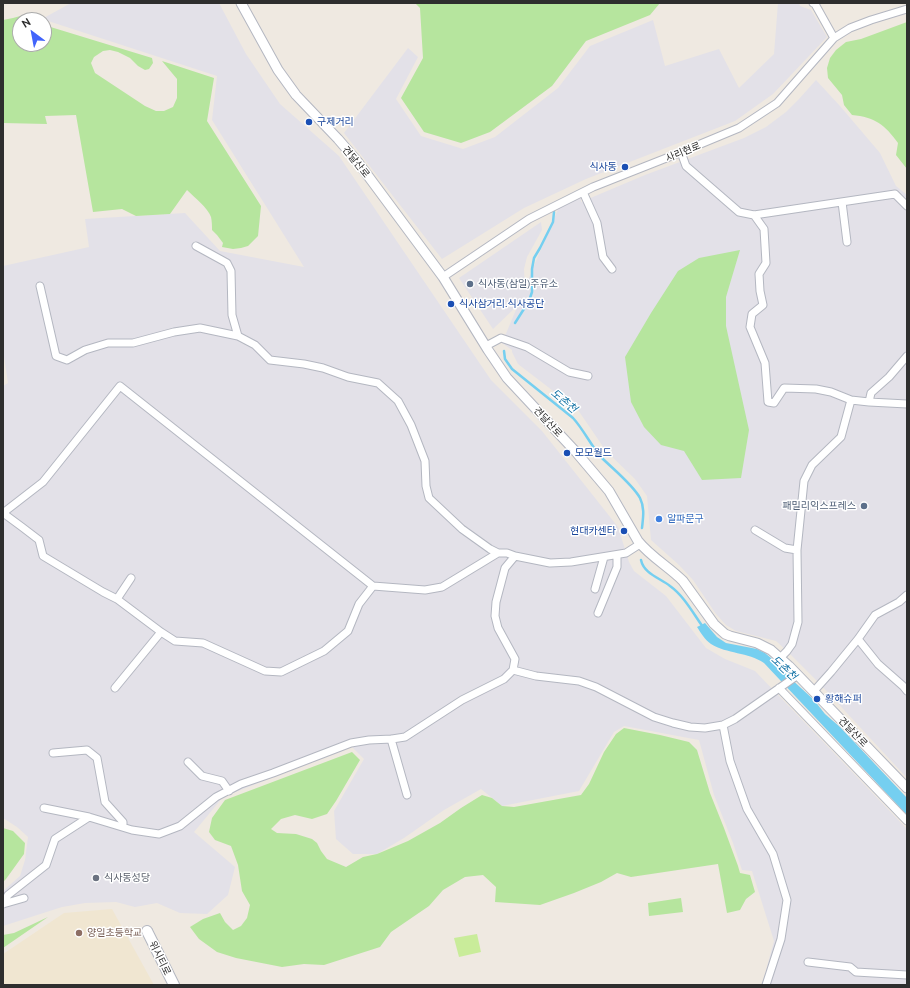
<!DOCTYPE html>
<html>
<head>
<meta charset="utf-8">
<style>
	body { margin:0 }
	#map { position:relative; width:910px; height:988px; overflow:hidden; background:#efe9e1; font-family:Ubuntu,sans-serif }
	canvas { display:block }
	.frame { position:absolute; inset:0; border:4px solid #2e2e2e; pointer-events:none }
	.north { position:absolute; left:12px; top:12px; width:40px; height:40px; box-sizing:border-box; background:#fff; border:1px solid #ababab; border-radius:50%; rotate:328deg; font-size:11px; font-weight:700; line-height:16px; text-align:center; color:#2e2e2e }
	.north::after { content:''; display:block; margin:auto; width:14px; height:18px; background:#4264fb; clip-path:polygon(50% 0,100% 100%,50% 72%,0 100%) }
</style>
</head>
<body>
<div id="map">
<canvas width="910" height="988"></canvas>
<div class="frame"></div>
<div class="north">N</div>
</div>
<script>
const context = document.querySelector('canvas').getContext('2d');
context.lineJoin = 'round';
function fill(path, color) {
  context.fillStyle = color;
  context.fill(path, 'evenodd');
}
function stroke(path, color, width, dash) {
  context.strokeStyle = color;
  context.lineWidth = width;
  context.lineCap = dash ? 'butt' : 'round';
  context.setLineDash(dash || []);
  context.stroke(path);
}
function write(font, color, halo, rows, align = 'center') {
  context.font = font + ' Ubuntu,"Noto Sans KR",sans-serif';
  context.lineWidth = 3;
  context.setLineDash([]);
  context.textBaseline = 'middle';
  context.strokeStyle = halo;
  context.fillStyle = color;
  for (const [text, x, y, turn = 0] of rows) {
    context.save();
    context.translate(x, y);
    context.rotate((+turn || 0) * Math.PI / 180);
    context.textAlign = isNaN(turn) ? turn : align;
    if (halo) context.strokeText(text, 0, 0);
    context.fillText(text, 0, 0);
    context.restore();
  }
}
fill(new Path2D(`
	M71,3h148l27,51 34,50 59,52 152,224 51,51 76,96 11,35 5,9 32,25 40,52 19,11 30,12 152,158v156h-145l12,-44 -22,-70 -10,-1 -9,-27 -19,-48 -15,-55 -75,-14 -10,6 -35,59 -77,15 -21,-17 -37,21 -40,28 -27,16h-24l-17,-15 -2,-28 30,-52 -12,-12 -66,25 -63,25 -29,35 41,35 -7,28 -21,19 -27,-1 -23,-10 -22,4 -19,-5 -31,1 -23,4 -59,19v-35l17,-15 5,-16 3,-23 -11,-10 -14,-9v-432l5,-3 -5,-33v-84l86,-19 -4,-28 100,-6 35,38 84,16 -92,-147 5,-44 -175,-57z
	M778,3h21l1,3 11,4 16,27 -54,57 -38,27 -149,58 -62,29 -82,51 -98,-126 64,-85 10,9 -22,42 25,37 42,13 32,-12 63,-49 32,-42 63,-26 12,46 54,-17 20,39 35,-34z
	M816,80l24,26 40,47 16,33 11,9v583l-87,-94 -33,-33 -11,-10 -40,-10 -10,-6 -10,-11 -23,-34 -14,-15 -28,-25 -4,-44 -12,-17 -29,-28 -28,-41 -60,-46 -6,-12v-2l-10,-7 16,-38 -25,24 -34,-51 82,-56 1,8 -15,27 -3,12 1,18 34,-80 22,-9v4l64,-27 99,-37 22,-11 20,-15 13,-13z`), '#e3e1e8');
fill(new Path2D(`
	M112,909l42,76h-151v-31l61,-41z`), '#f0e6d1');
fill(new Path2D(`
	M415,3h245l-10,12 -64,26 -34,45 -62,46 -29,11 -37,-11 -23,-34 22,-40 -3,-50z
	M24,15l7,5h-11v24h24v-19l108,33 1,5 -4,6 -4,1 -7,-4 -8,-8 -12,-6 -8,-2 -7,1 -9,6 -3,6 4,10 50,33 11,5h8l9,-4 4,-9v-19l-15,-18 52,17 -7,43 54,85 -3,30 -10,10 -7,2 -8,1 -11,-2 1,-4 -6,-8 -5,-5c0,-4 0,-8 -1,-13 -3,-9 -17,-20 -24,-27l-17,24 -34,2 -14,-7 -29,3 -17,-97 -31,1 2,8 -44,-1v-103l10,-2z
	M907,22v147l-11,-14 2,-12c-13,-18 -23,-26 -46,-28l-8,-10 -2,-10 -14,-17 -1,-10 3,-10 6,-8 10,-8 15,-3z
	M740,250l-14,47v29l23,104 -8,48 -39,2 -18,-29 -23,-6 -17,-18 -13,-25 -6,-45 26,-44 27,-42 21,-13z
	M624,728l36,7 29,7 8,8 13,43 14,35 14,38 2,7 10,2 5,17 -9,7 -6,11 -13,3 -9,-49 -87,13 -14,-4 -16,9 -27,11 -34,12 -45,-3 1,-15 -13,-12 -18,2 -22,13 -14,16 -38,26 -11,15 -56,18 -20,-1 -22,3 -46,-9 -19,-6 -18,-13 -9,-12 13,-8 17,-6 5,9 8,8 8,-4 6,-8 3,-13 -8,-14 -4,-26 -7,-19 -16,-6 -6,-8 3,-14 13,-18 127,-48 8,8 -24,41 -9,13 -15,5 -17,-4 -14,4 -10,10 6,4 19,1 16,5 5,4 4,8 6,8 19,8 17,-10 14,-3 31,-13 32,-18 21,-15 21,-13 10,3 10,8 12,1 67,-12 8,-11 15,-32 12,-18z
	M3,828l10,3 12,12 -1,11 -18,25 -3,3z
	M681,898l2,14 -34,4 -1,-13z
	M48,917l-45,31v-13l11,-2z`), '#b6e59e');
fill(new Path2D(`
	M477,934l4,18 -22,5 -5,-19z`), '#c9ec9a');
fill(new Path2D(`
	M705,623l12,14 9,6 31,6 8,4 6,5 18,19 25,23 11,14 15,13 67,71v17l-143,-152c-16,-11 -37,-9 -53,-19 -6,-4 -10,-11 -14,-17z`), '#75cff0');
stroke(new Path2D(`
	M515,323l14,-22 3,-9v-23l2,-11 6,-10 13,-26 1,-10
	M504,351l1,8 7,10 61,49c11,12 18,28 29,40 11,11 31,27 38,40 5,10 3,20 2,30
	M641,560c3,14 19,18 29,26 14,10 23,27 33,41`), '#75cff0', 2.5);
const minor = new Path2D(`
	M813,3l2,1 19,34
	M681,152l5,14 53,46 15,3 141,-21 12,12
	M583,192l14,31 6,34 9,12
	M842,202l5,40
	M754,215l10,14 2,34 -7,11 1,17 3,14 -11,9 -2,13 15,36 3,39 6,1 10,-15 32,1 15,3 20,8
	M196,246l31,17 4,8 1,44 6,21
	M443,277l86,-58 64,-32 81,-32 65,-27 38,-25 57,-65 16,-10 21,-8 36,-11
	M40,286l16,70 11,4 18,-10 23,-7h25l41,-11 26,-4 38,8 17,9 15,15 34,4 19,4 25,9 30,6 20,18 13,24 14,36 1,25 3,12 33,31 28,20 8,4
	M486,346l15,-8 26,9 42,25 19,4
	M869,402l2,-9 18,-16 18,-21
	M3,513l40,-31 77,-96 253,200 52,4 17,-3 56,-34h9l8,3 35,7 21,-1 55,-9 14,-9
	M3,513l19,14 17,13 4,16 60,36 14,7 44,33 14,9 28,2 62,28 16,1 43,-21 24,-20 11,-27 14,-18
	M755,530l30,18 12,2
	M595,589l9,-32
	M117,599l14,-21
	M598,613l19,-46v-12
	M858,639l20,25 25,22 4,5
	M780,658l7,-7 5,-7 6,-22 -1,-72 7,-69 8,-16 29,-28 10,-37 18,2 38,2
	M513,670l23,6 43,5 17,6 58,30 19,6 17,4 15,1 18,-3 12,-6 63,-44
	M115,688l46,-56
	M779,688l128,133
	M814,691l17,-19 27,-33 17,-24 24,-13 8,-7
	M723,725l7,36 17,48 26,45 14,46 -6,39 -15,46
	M391,739l16,56
	M53,753l34,-3 10,8 8,44 18,20v5
	M188,762l14,14 20,5 7,10
	M44,808l45,9
	M3,904l5,-9 38,-30 9,-26 34,-22 43,13 27,4 21,-8 36,-29 25,-13 32,-11 78,-30 18,-3 23,-1 13,-2 57,-37 42,-21 9,-9 2,-11 -17,-31 -3,-12 1,-14 9,-34 10,-12
	M3,904l21,-6
	M808,962l42,5 6,5 51,3`);
const tertiary = new Path2D(`
	M241,3l37,67 18,25 42,44 19,22 86,116 45,73 19,28 69,74 33,39 29,50c13,16 31,26 45,40l31,43 11,10 5,2 27,7 14,7 18,16 118,122`);
const secondary = new Path2D(`
	M147,931l27,54`);
stroke(minor, '#b4b7c1', 9);
stroke(tertiary, '#b4b7c1', 11);
stroke(secondary, '#b4b7c1', 12);
stroke(minor, '#fff', 7);
stroke(tertiary, '#fff', 9);
stroke(secondary, '#fff', 10);
for (const [x, y, r, color] of [
	[309,122,4,"#1a4fb4"],
	[625,167,4,"#1a4fb4"],
	[470,284,4,"#5c6f8a"],
	[451,304,4,"#1a4fb4"],
	[567,453,4,"#1a4fb4"],
	[864,506,4,"#5c6f8a"],
	[659,519,4,"#3f7fe0"],
	[624,531,4,"#1a4fb4"],
	[817,699,4,"#1a4fb4"],
	[96,878,4,"#6b7280"],
	[79,933,4,"#8d6e63"]
]) {
  const dot = new Path2D();
  dot.arc(x, y, r, 0, 2 * Math.PI);
  context.fillStyle = color;
  context.fill(dot);
  stroke(dot, '#fff', 1.5);
}
write('10px', '#164399', '#fff', [
	["구제거리",317,122],
	["식사동",617,167,"right"],
	["식사삼거리.식사공단",459,304],
	["모모월드",575,453],
	["현대카센타",616,531,"right"],
	["황해슈퍼",825,699]
], 'left');
write('10px', '#2e2e2e', '#fff', [
	["사리현로",683,152,-22],
	["견달산로",356,162,51],
	["견달산로",548,422,47],
	["견달산로",853,732,46],
	["위시티로",160,958,64]
]);
write('10px', '#4e5e75', '#fff', [
	["식사동(삼일)주유소",478,284],
	["패밀리익스프레스",856,506,"right"]
], 'left');
write('10px', '#366cbe', '#fff', [
	["알파문구",667,519]
], 'left');
write('10px', '#5b616d', '#fff', [
	["식사동성당",104,878]
], 'left');
write('10px', '#785e54', '#fff', [
	["양일초등학교",87,933]
], 'left');
write('italic 11px', '#0d6fa3', '#fff', [
	["도촌천",564,401,40],
	["도촌천",784,668,43]
]);
</script>
</body>
</html>
